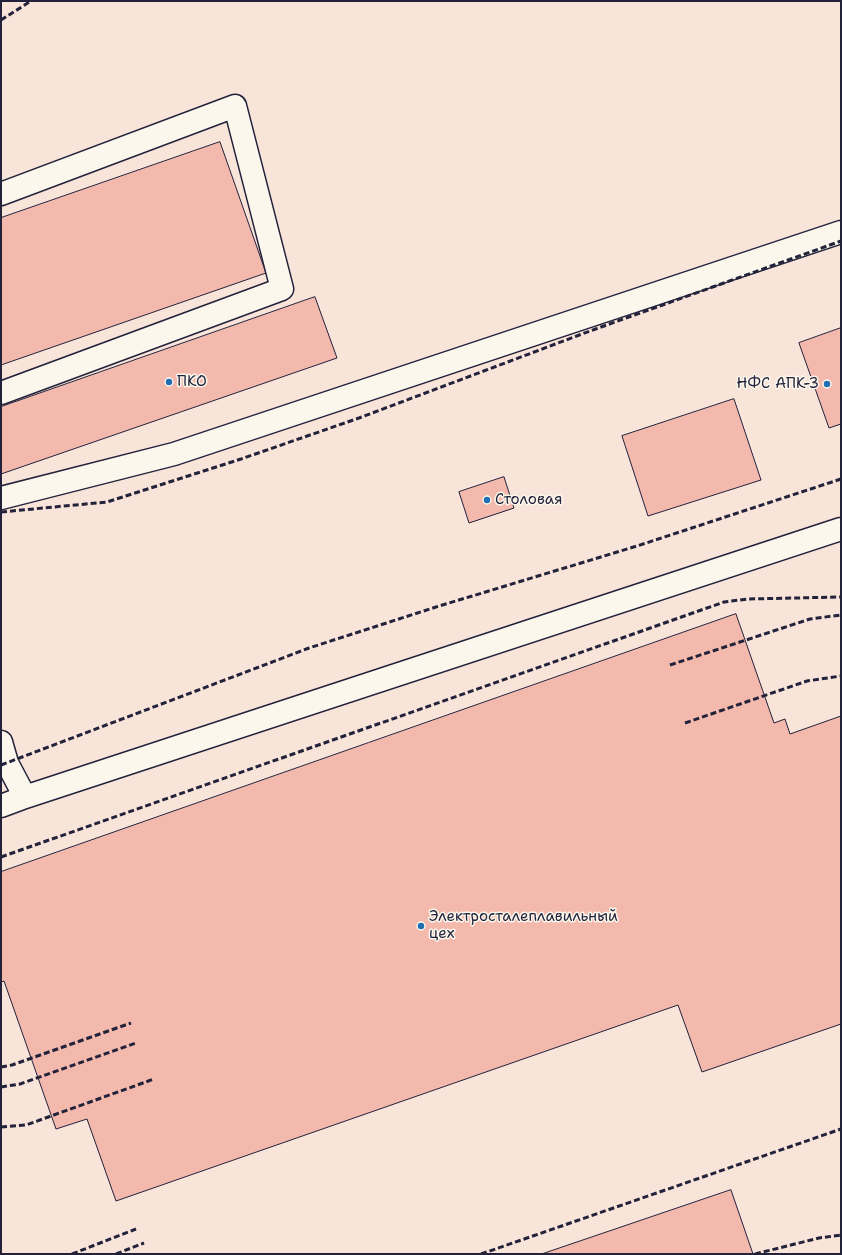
<!DOCTYPE html>
<html>
<head>
<meta charset="utf-8">
<style>
	body { margin:0 }
	#map { position:relative; width:842px; height:1255px; overflow:hidden; background:#fbf7ec; font-family:"Shantell Sans",sans-serif }
	canvas { display:block }
	.frame { position:absolute; inset:0; border:2px solid #22223b; pointer-events:none }
</style>
</head>
<body>
<div id="map">
<canvas width="842" height="1255"></canvas>
<div class="frame"></div>
</div>
<script>
const context = document.querySelector('canvas').getContext('2d');
context.lineJoin = 'round';
function fill(path, color) {
  context.fillStyle = color;
  context.fill(path, 'evenodd');
}
function stroke(path, color, width, dash) {
  context.strokeStyle = color;
  context.lineWidth = width;
  context.lineCap = dash ? 'butt' : 'round';
  context.setLineDash(dash || []);
  context.stroke(path);
}
function write(font, color, halo, rows, align = 'center') {
  context.font = font + ' "Shantell Sans",sans-serif';
  context.lineWidth = 3;
  context.setLineDash([]);
  context.textBaseline = 'middle';
  context.strokeStyle = halo;
  context.fillStyle = color;
  for (const [text, x, y, turn = 0] of rows) {
    context.save();
    context.translate(x, y);
    context.rotate((+turn || 0) * Math.PI / 180);
    context.textAlign = isNaN(turn) ? turn : align;
    if (halo) context.strokeText(text, 0, 0);
    context.fillText(text, 0, 0);
    context.restore();
  }
}
fill(new Path2D(`
	M1,1h840v1253h-840z`), '#f9e4d9');
const building = new Path2D(`
	M220,142l46,131 -265,92v-147z
	M315,297l22,61 -336,116v-67z
	M841,328v96l-12,4 -30,-85z
	M734,399l27,81 -113,36 -26,-80z
	M504,477l10,31 -45,15 -10,-31z
	M736,614l38,109 11,-4 5,15 51,-18v308l-139,48 -24,-67 -562,196 -29,-82 -31,10 -52,-148 -3,1v-110z
	M731,1190l22,64h-211z`);
fill(building, '#f3b9ad');
stroke(building, '#22223b', 1);
const minor = new Path2D(`
	M1,194l234,-88 47,183 -281,104
	M1,498l173,-44 667,-222
	M1,742l6,21 18,34 -24,9
	M25,797l816,-268`);
stroke(minor, '#22223b', 25);
stroke(minor, '#fbf7ec', 22);
stroke(new Path2D(`
	M1,20l30,-19
	M1,512l106,-10 134,-43 118,-41 231,-87 251,-90
	M670,665l140,-46 31,-4
	M685,723l122,-42 34,-5
	M1,765l308,-117 127,-41 201,-61 204,-67
	M1,857l723,-255 24,-3 93,-2
	M1,1067l11,-2 119,-42
	M1,1087l19,-3 116,-41
	M1,1127l25,-2 128,-46
	M72,1254l64,-25
	M116,1254l28,-11
	M481,1254l360,-125
	M755,1254l64,-16 22,-3`), '#22223b', 3, [6, 3]);
for (const [x, y, r, color] of [
	[169,382,4,"#1f6fb2"],
	[827,384,4,"#1f6fb2"],
	[487,500,4,"#1f6fb2"],
	[421,926,4,"#1f6fb2"]
]) {
  const dot = new Path2D();
  dot.arc(x, y, r, 0, 2 * Math.PI);
  context.fillStyle = color;
  context.fill(dot);
  stroke(dot, '#fbf7ec', 1.5);
}
write('15px', '#22223b', '#fbf7ec', [
	["ПКО",177,382],
	["НФС АПК-3",819,384,"right"],
	["Столовая",495,500],
	["Электросталеплавильный",429,917],
	["цех",429,934]
], 'left');
</script>
</body>
</html>
